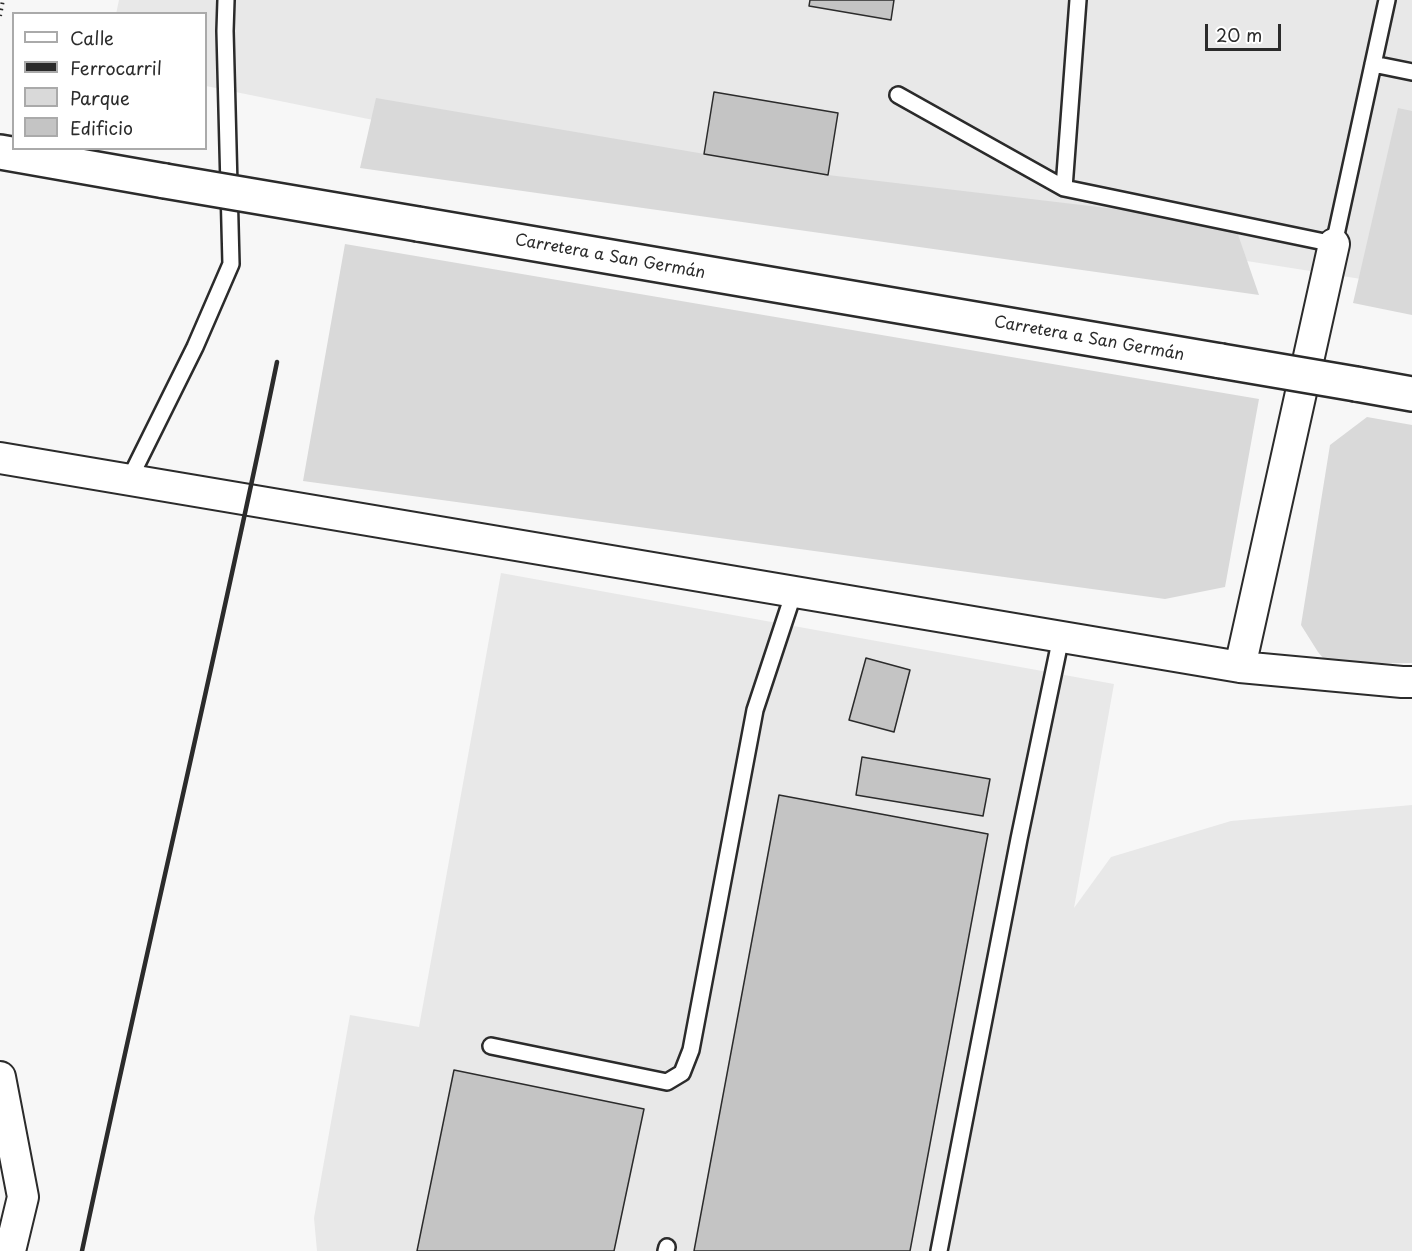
<!DOCTYPE html>
<html>
<head>
<meta charset="utf-8">
<style>
	body { margin:0 }
	#map { position:relative; width:1412px; height:1251px; overflow:hidden; background:#f7f7f7; font-family:"Playpen Sans",sans-serif }
	canvas { display:block }
	.legend { position:absolute; left:12px; top:12px; width:195px; height:138px; box-sizing:border-box; background:#fff; border:2px solid #aaa; margin:0; padding:8px 10px; list-style:none; font-size:18px; color:#2b2b2b }
	.legend li { display:flex; align-items:center; gap:12px; height:30px }
	.legend b { width:30px; border:2px solid #aaa }
	.scale { position:absolute; left:1205px; top:24px; width:76px; height:27px; box-sizing:border-box; border:3px solid #2b2b2b; border-top:0; padding-left:8px; font-size:18px; line-height:21px; white-space:nowrap; color:#2b2b2b; -webkit-text-stroke:4px #fff; paint-order:stroke }
</style>
</head>
<body>
<div id="map">
<canvas width="1412" height="1251"></canvas>
<ul class="legend">
<li><b style="height:8px;background:#fff"></b>Calle</li>
<li><b style="height:8px;background:#2b2b2b"></b>Ferrocarril</li>
<li><b style="height:16px;background:#d9d9d9"></b>Parque</li>
<li><b style="height:16px;background:#c4c4c4"></b>Edificio</li>
</ul>
<div class="scale">20 m</div>
</div>
<script>
const context = document.querySelector('canvas').getContext('2d');
context.lineJoin = 'round';
function fill(path, color) {
  context.fillStyle = color;
  context.fill(path, 'evenodd');
}
function stroke(path, color, width, dash) {
  context.strokeStyle = color;
  context.lineWidth = width;
  context.lineCap = dash ? 'butt' : 'round';
  context.setLineDash(dash || []);
  context.stroke(path);
}
function write(font, color, halo, rows, align = 'center') {
  context.font = font + ' "Playpen Sans",sans-serif';
  context.lineWidth = 4.5;
  context.setLineDash([]);
  context.textBaseline = 'middle';
  context.strokeStyle = halo;
  context.fillStyle = color;
  for (const [text, x, y, turn = 0] of rows) {
    context.save();
    context.translate(x, y);
    context.rotate((+turn || 0) * Math.PI / 180);
    context.textAlign = isNaN(turn) ? turn : align;
    if (halo) context.strokeText(text, 0, 0);
    context.fillText(text, 0, 0);
    context.restore();
  }
}
fill(new Path2D(`
	M119,0h1293v287l-960,-151 -246,-50v-72h-90z
	M501,573l613,111 -40,224 37,-51 120,-36 181,-16v446h-1095l-3,-33 36,-203 69,12z`), '#e8e8e8');
fill(new Path2D(`
	M376,98l452,77 406,48 25,72 -899,-127z
	M1398,108l14,3v204l-59,-12z
	M345,244l914,155 -34,188 -60,12 -862,-118z
	M1367,417l45,8v238l-84,1 -10,-12 -17,-27 29,-180z`), '#d9d9d9');
const building = new Path2D(`
	M810,0h84l-3,20 -82,-14z
	M714,92l124,21 -10,62 -124,-21z
	M866,658l44,12 -16,62 -45,-12z
	M862,757l128,22 -7,37 -127,-21z
	M779,795l209,39 -78,417h-216z
	M454,1070l190,39 -30,142h-197z`);
fill(building, '#c4c4c4');
stroke(building, '#2b2b2b', 1.5);
const lane = new Path2D(`
	M1373,64l39,8
	M898,95l166,93 270,56 53,-244
	M1064,188l14,-188
	M129,480l66,-133 36,-83 -6,-233 1,-31
	M491,1046l176,36 15,-9 9,-23 64,-340 39,-118
	M666,1251l1,-4
	M939,1251l80,-412 42,-202`);
const street = new Path2D(`
	M0,458l1240,209 162,15h10
	M1240,667l94,-423
	M0,1077l23,120 -13,54`);
const secondary = new Path2D(`
	M0,152l165,29
	M418,224l803,137
	M1356,384l56,10`);
stroke(lane, '#2b2b2b', 20);
stroke(street, '#2b2b2b', 34);
stroke(secondary, '#2b2b2b', 38);
stroke(new Path2D(`
	M0,16l3,-16`), '#2b2b2b', 4, [1.5, 4.5]);
stroke(lane, '#fff', 15);
stroke(street, '#fff', 30);
stroke(secondary, '#fff', 33);
stroke(new Path2D(`
	M82,1251c63,-297 134,-592 195,-889`), '#2b2b2b', 4.5);
const secondaryBridge = new Path2D(`
	M165,181l253,43
	M1221,361l135,23`);
stroke(secondaryBridge, '#2b2b2b', 38, []);
stroke(secondaryBridge, '#fff', 33);
write('16px', '#2b2b2b', '#fff', [
	["Carretera a San Germán",610,257,10],
	["Carretera a San Germán",1089,339,10]
]);
</script>
</body>
</html>
